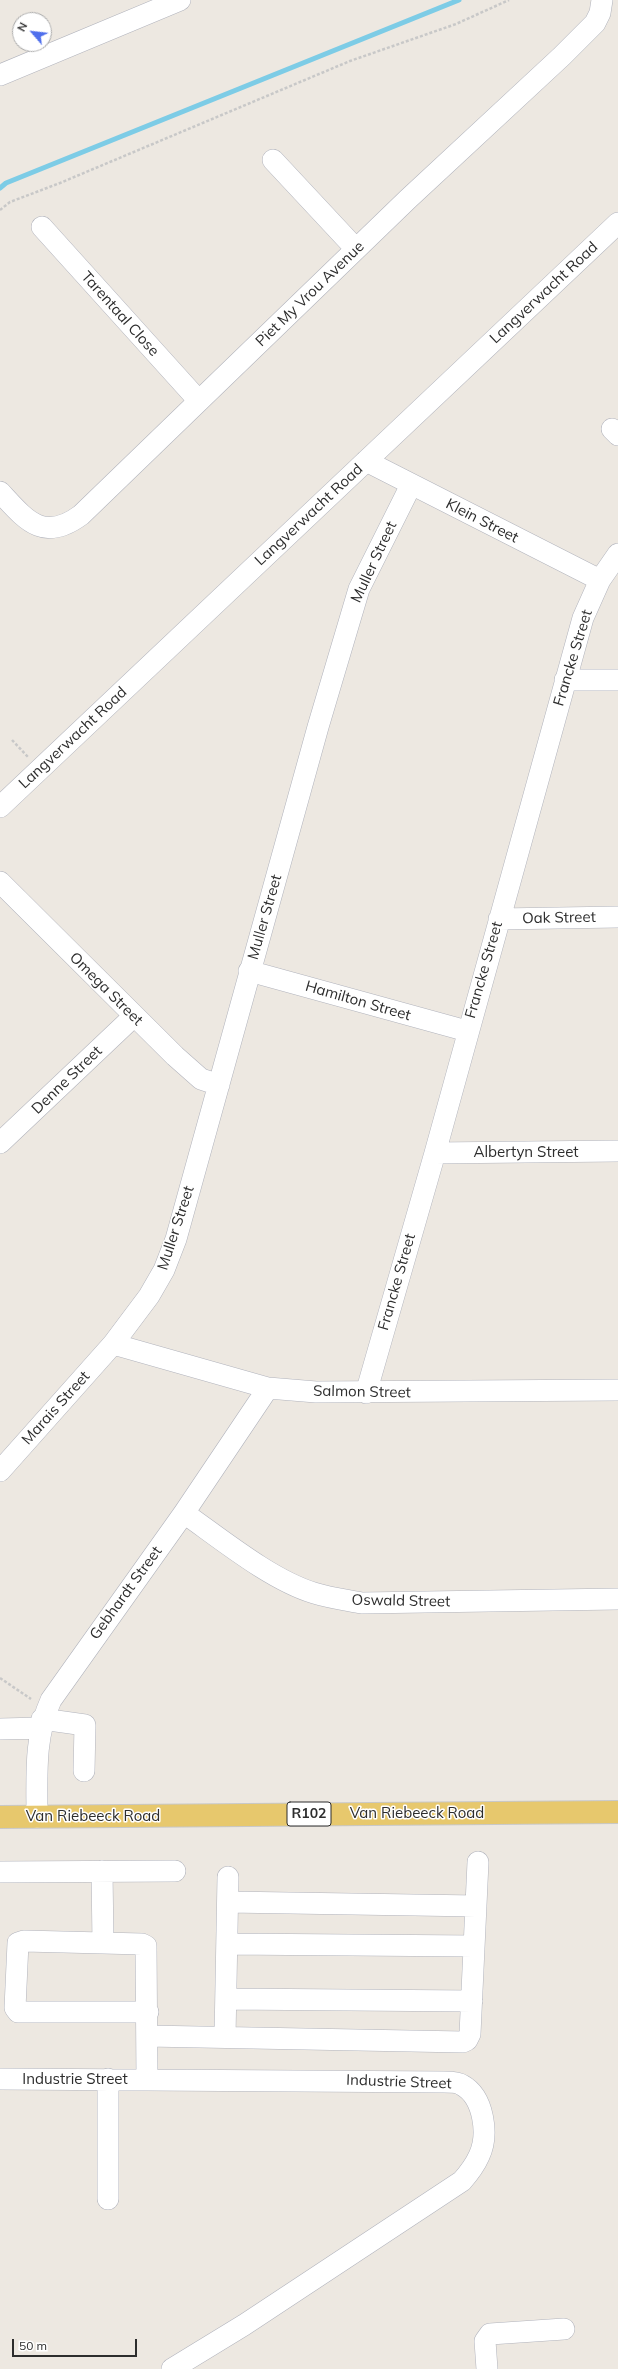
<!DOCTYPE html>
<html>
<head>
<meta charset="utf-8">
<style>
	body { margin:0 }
	#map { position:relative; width:618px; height:2369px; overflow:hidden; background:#ede8e1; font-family:Mulish,sans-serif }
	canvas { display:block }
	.north { position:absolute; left:12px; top:12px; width:40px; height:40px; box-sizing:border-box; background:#fff; border:1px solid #ababab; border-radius:50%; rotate:298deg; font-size:11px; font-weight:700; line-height:16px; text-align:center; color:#2d2d2d }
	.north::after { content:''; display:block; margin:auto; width:14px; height:18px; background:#4f6fec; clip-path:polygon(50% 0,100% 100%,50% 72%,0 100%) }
	.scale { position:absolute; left:12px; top:2339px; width:125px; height:18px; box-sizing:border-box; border:2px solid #2d2d2d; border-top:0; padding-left:5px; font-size:12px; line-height:14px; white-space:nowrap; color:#2d2d2d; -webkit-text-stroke:3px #fff; paint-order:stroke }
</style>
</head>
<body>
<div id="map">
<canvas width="618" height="2369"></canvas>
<div class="north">N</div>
<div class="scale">50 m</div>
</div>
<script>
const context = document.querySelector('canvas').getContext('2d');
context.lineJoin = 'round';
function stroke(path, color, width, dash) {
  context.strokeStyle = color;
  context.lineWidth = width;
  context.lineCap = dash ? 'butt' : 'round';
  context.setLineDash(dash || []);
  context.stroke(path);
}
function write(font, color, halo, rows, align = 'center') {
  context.font = font + ' Mulish,sans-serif';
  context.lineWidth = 3;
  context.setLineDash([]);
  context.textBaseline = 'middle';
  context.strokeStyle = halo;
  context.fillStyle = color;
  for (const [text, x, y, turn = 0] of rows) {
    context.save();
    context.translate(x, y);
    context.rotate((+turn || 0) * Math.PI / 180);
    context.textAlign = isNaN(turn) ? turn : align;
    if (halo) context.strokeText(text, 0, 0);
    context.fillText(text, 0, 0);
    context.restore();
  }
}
stroke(new Path2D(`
	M0,188l6,-5 453,-183`), '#7dcce6', 5);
const minor = new Path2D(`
	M0,75l180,-75
	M273,160l83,89
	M42,227l157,174
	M612,429l6,6
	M366,461l234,119
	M0,492c26,28 43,51 81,23l327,-316 154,-143 33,-33 5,-10 2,-13
	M565,680h53
	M0,807l618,-584
	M0,882l175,174 26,23 18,6
	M499,919l119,-2
	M249,971l218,60
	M0,1143l133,-126
	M435,1153l183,-2
	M113,1344l155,44 48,4 302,-2
	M366,1393l69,-240 148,-535 17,-38 18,-26
	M0,1471l113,-127 36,-48 15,-26 12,-31 142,-512 41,-138 52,-104
	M184,1513c37,26 87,67 130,80 16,5 32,7 48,10l256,-4
	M42,1719l43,6 -1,46
	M0,1729l41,-1
	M37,1817c0,-41 -3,-80 14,-117l133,-187 84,-125
	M102,1871l1,72
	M0,1872l175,-1
	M228,1902l248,4
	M227,1944l247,2
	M226,1999l246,2
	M147,2036l316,6 4,-2 3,-6 8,-172
	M225,2037l3,-160
	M0,2079l444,3c5,0 14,0 18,3 22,12 27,50 17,71 -4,9 -10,17 -17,25l-218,144 -72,44
	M108,2079v120
	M147,2080l-1,-134 -4,-2 -118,-3 -6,2 -3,65 3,4h130
	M487,2369l-2,-28 5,-7 74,-5`);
const major = new Path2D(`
	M0,1817l618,-5`);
stroke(minor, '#b1b3bc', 22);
stroke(major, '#c8c8c8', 24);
stroke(new Path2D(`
	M0,210l10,-8 50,-19 290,-122 106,-37 53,-24
	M12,740l16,17
	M0,1678l31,21`), '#c8c8c8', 2.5, [3, 2]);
stroke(minor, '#fff', 21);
stroke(major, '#e7c86d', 22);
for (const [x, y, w] of [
	[309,1814,44]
]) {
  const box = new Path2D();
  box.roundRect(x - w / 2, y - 12, w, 24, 3);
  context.fillStyle = '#fff';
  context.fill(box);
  stroke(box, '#2d2d2d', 1);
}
write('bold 14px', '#2d2d2d', null, [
	["R102",309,1814]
]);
write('15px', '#2d2d2d', '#fff', [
	["Langverwacht Road",544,293,-43],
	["Piet My Vrou Avenue",310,294,-44],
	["Tarentaal Close",120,314,48],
	["Langverwacht Road",309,515,-43],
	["Klein Street",482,521,27],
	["Muller Street",374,562,-65],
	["Francke Street",573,658,-73],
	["Langverwacht Road",73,738,-43],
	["Muller Street",265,917,-74],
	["Oak Street",559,918,-1],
	["Francke Street",484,970,-74],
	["Omega Street",106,989,45],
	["Hamilton Street",358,1001,16],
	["Denne Street",67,1080,-44],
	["Albertyn Street",526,1152],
	["Muller Street",176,1228,-72],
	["Francke Street",397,1282,-74],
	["Salmon Street",362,1392,1],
	["Marais Street",56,1408,-48],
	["Gebhardt Street",126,1593,-54],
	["Oswald Street",401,1601,1],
	["Van Riebeeck Road",417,1813],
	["Van Riebeeck Road",93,1816],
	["Industrie Street",75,2079],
	["Industrie Street",399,2082,2]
]);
</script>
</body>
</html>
